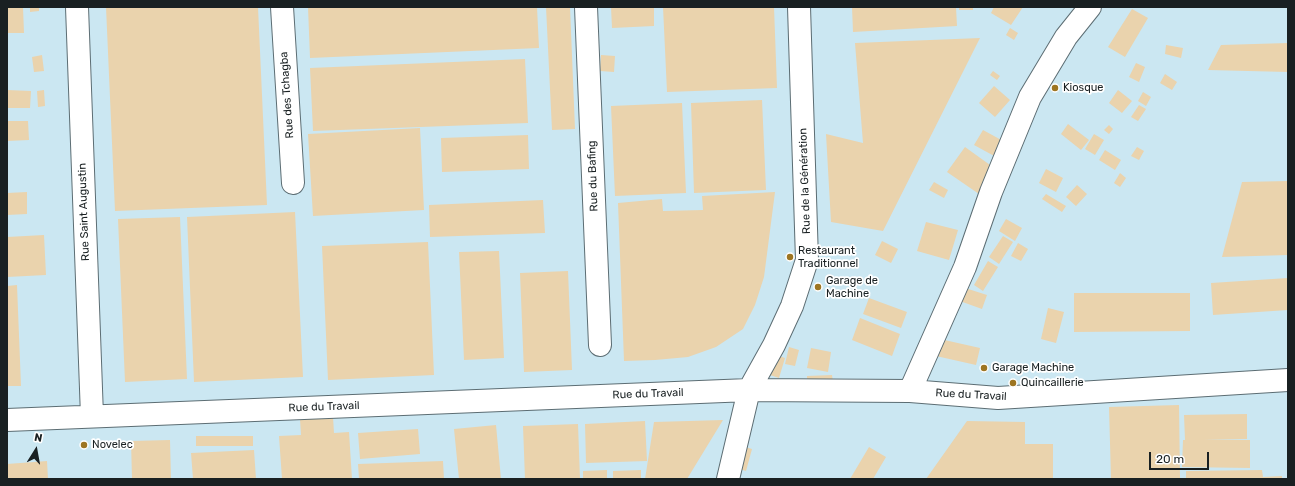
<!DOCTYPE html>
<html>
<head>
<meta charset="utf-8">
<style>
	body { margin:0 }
	#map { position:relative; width:1295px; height:486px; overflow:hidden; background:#def1f9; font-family:Rubik,sans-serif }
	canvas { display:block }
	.frame { position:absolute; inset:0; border:8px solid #192022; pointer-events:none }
	.north { position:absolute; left:16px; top:430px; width:40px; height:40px; -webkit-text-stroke:3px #fff; paint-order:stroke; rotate:11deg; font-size:11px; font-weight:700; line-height:16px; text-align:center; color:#192022 }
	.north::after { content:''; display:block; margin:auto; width:14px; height:18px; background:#192022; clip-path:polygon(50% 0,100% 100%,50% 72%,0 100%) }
	.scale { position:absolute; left:1149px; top:452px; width:60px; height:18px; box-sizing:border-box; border:2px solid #192022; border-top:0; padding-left:5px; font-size:12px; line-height:14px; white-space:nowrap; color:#192022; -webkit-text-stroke:3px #fff; paint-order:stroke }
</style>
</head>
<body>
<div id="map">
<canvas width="1295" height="486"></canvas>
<div class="frame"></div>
<div class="north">N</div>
<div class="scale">20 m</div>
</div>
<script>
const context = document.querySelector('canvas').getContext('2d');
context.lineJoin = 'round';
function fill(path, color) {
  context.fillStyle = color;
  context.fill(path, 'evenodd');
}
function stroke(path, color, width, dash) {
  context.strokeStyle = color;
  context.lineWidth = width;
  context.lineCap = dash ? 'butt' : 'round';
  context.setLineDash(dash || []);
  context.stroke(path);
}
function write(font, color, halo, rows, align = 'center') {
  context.font = font + ' Rubik,sans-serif';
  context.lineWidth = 3.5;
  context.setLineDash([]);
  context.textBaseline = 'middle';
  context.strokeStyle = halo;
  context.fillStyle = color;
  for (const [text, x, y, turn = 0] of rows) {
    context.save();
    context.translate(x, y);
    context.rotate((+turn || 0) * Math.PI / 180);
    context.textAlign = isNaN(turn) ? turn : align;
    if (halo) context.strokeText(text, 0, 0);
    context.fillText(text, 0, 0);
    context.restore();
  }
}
fill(new Path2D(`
	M7,7h1281v472h-1281z`), '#cbe7f2');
fill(new Path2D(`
	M7,7h16l1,26h-17z
	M30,7h9v4l-9,1z
	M106,7h152l9,198 -152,6z
	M308,7h229l2,41 -229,10z
	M546,7h24l5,122 -23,1z
	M611,7h43v19l-42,2z
	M663,7h111l3,81 -110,4z
	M852,7h104l1,19 -104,6z
	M959,7h14v3h-14z
	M994,7h29l-12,18 -20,-12z
	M1132,9l16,9 -23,39 -17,-10z
	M1010,28l8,5 -4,7 -8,-5z
	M980,38l-97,193 -52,-9 -5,-88 37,9 -8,-100z
	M1288,43v29l-80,-2 13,-25z
	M1166,45l17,3 -2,10 -16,-4z
	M42,55l2,16 -10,1 -2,-15z
	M601,55l14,1 -1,16 -14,-1z
	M525,59l3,64 -215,8 -3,-63z
	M1136,63l9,4 -6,15 -10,-5z
	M993,71l7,5 -3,4 -7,-5z
	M1165,74l12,8 -5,8 -12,-7z
	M994,86l16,14 -15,17 -16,-14z
	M7,90l24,1 -1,17h-23z
	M44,90l1,16 -7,1 -1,-16z
	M1118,90l14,11 -10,12 -13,-10z
	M1143,92l8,5 -5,9 -8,-5z
	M762,100l4,90 -72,3 -3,-90z
	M682,103l4,90 -71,3 -4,-90z
	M1139,105l7,4 -8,12 -7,-4z
	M7,121h21l1,19 -22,1z
	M1068,124l21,16 -8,10 -20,-16z
	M1109,125l4,4 -4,5 -5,-4z
	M420,128l4,82 -111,6 -5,-82z
	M983,130l22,12 -9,15 -22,-12z
	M1094,134l10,6 -9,15 -10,-6z
	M528,135l1,34 -87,3 -1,-34z
	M965,147l32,23 -18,24 -32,-22z
	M1137,147l7,4 -5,9 -8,-4z
	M1105,150l16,10 -6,10 -16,-10z
	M1046,169l17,9 -7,14 -17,-9z
	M1120,173l6,5 -6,9 -6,-4z
	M1288,181v74l-66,2 20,-75z
	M934,182l14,8 -4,8 -15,-8z
	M1077,185l10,9 -11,12 -10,-9z
	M27,192v22l-20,1v-22z
	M775,192l-11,85 -9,28 -12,24 -27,18 -28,10 -33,3 -31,1 -6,-158 44,-4 1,12 40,-1 -1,-14z
	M1046,194l20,12 -4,6 -20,-13z
	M543,200l2,33 -115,4 -1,-32z
	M295,212l8,165 -109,5 -7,-165z
	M180,217l7,162 -62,3 -7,-163z
	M1006,219l16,9 -7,13 -16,-10z
	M926,222l32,8 -9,30 -32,-9z
	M44,235l2,40 -39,2v-40z
	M1003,236l10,6 -14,22 -10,-7z
	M882,241l16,8 -7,14 -16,-8z
	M428,242l6,133 -106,5 -6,-134z
	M1018,243l10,6 -7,12 -10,-5z
	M499,251l5,107 -40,2 -5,-108z
	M988,261l10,6 -15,24 -9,-6z
	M568,271l4,99 -48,2 -4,-99z
	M1288,278v32l-75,5 -2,-32z
	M17,285l4,101h-14v-100z
	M962,287l25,8 -5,14 -25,-9z
	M1074,293h116v38l-116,1z
	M869,298l38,14 -6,16 -38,-14z
	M1048,308l16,4 -8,31 -15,-4z
	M860,318l40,16 -8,22 -40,-16z
	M940,339l40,9 -4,17 -40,-9z
	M789,347l10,3 -4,16 -10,-2z
	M811,348l20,4 -3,20 -21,-4z
	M776,355l9,3 -6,20 -9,-3z
	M832,375l1,7 -26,1v-7z
	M1179,405l1,74h-69l-2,-72z
	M1247,414v25l-43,1h46v28l-68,-1 1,-27h2l-1,-25z
	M333,417l1,16 15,-1 3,47h-70l-3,-43 22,-1 -1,-16z
	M723,420l-36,59h-42l9,-57z
	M645,421l2,40 -61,2 -1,-39z
	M967,421l58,1v22h28v35h-127z
	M578,424l2,55h-55l-2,-53z
	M496,425l5,54h-42l-5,-50z
	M418,429l2,25 -60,5 -2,-26z
	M196,436h57v10h-57z
	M170,440l1,39h-39l-1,-38z
	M742,446l10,3 -6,22 -10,-3z
	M869,447l17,10 -13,22h-23z
	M254,450l2,29h-63l-2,-26z
	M47,461l1,18h-41v-15z
	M443,461l1,18h-85l-1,-15z
	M607,470v9h-24v-8z
	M641,470v9h-28v-8z
	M1262,470l1,7 19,-1v3h-96v-8z`), '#ead3ad');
const minor = new Path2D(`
	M77,7l15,409
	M282,7l11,176
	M586,7l14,338
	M910,391l55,-124 26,-75 39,-95 36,-60 24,-30
	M7,420l742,-30 161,1 88,7 290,-18
	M728,479l21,-89 25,-45 18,-39 15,-46 -8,-253`);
stroke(minor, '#5c6d73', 24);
stroke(minor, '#fff', 22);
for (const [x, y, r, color] of [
	[1055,88,4,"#9d7522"],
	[790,257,4,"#9d7522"],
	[818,287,4,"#9d7522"],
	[984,368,4,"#9d7522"],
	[1013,383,4,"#9d7522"],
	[84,445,4,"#9d7522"]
]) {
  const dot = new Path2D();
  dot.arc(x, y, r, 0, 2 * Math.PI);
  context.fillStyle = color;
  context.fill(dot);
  stroke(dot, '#fff', 1.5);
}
write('11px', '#192022', '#fff', [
	["Kiosque",1063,88],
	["Restaurant",798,251],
	["Traditionnel",798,264],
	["Garage de",826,281],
	["Machine",826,294],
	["Garage Machine",992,368],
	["Quincaillerie",1021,383],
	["Novelec",92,445]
], 'left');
write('11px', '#192022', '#fff', [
	["Rue des Tchagba",287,95,-94],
	["Rue du Bafing",593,176,-92],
	["Rue de la Génération",805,181,-92],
	["Rue Saint Augustin",84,212,-92],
	["Rue du Travail",648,394,-2],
	["Rue du Travail",971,395,3],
	["Rue du Travail",324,407,-2]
]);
</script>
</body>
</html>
